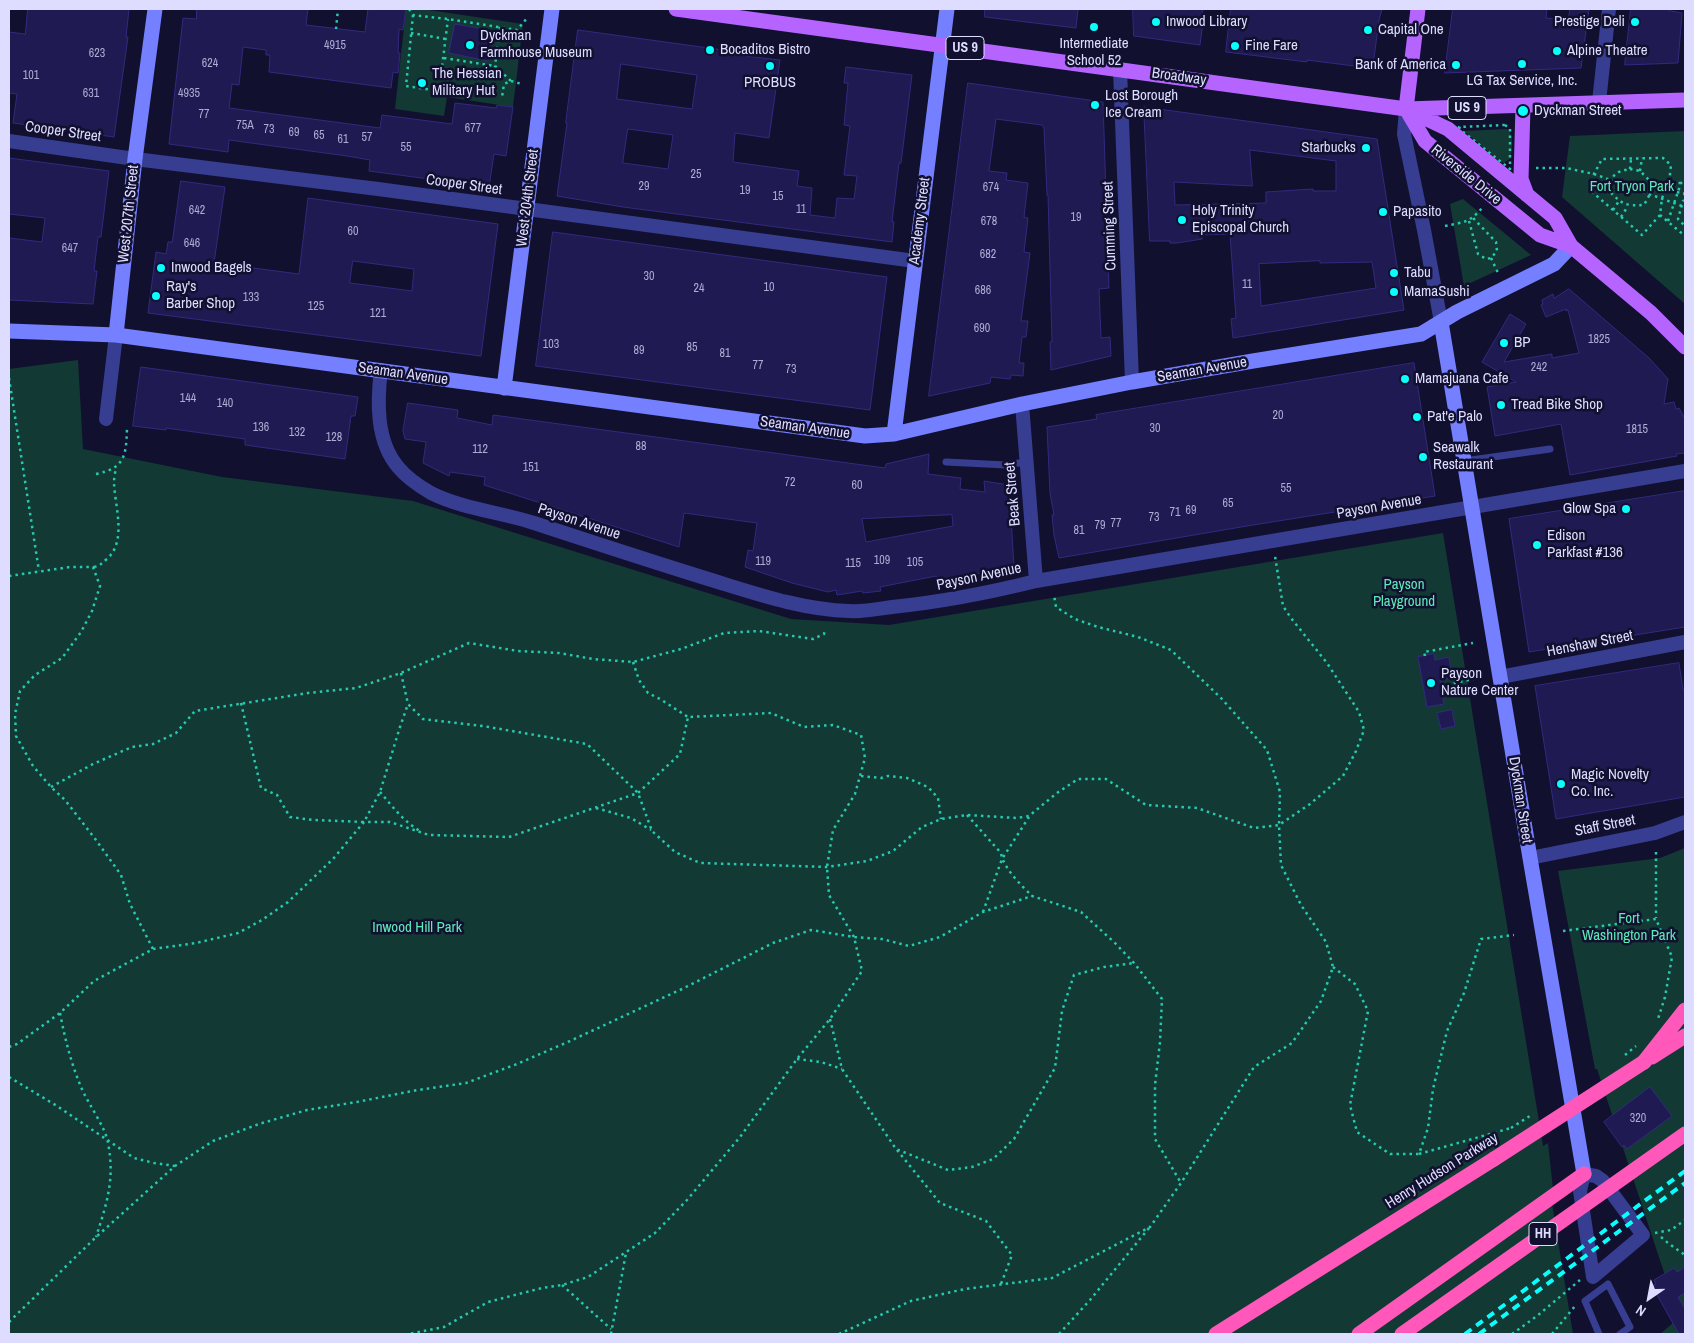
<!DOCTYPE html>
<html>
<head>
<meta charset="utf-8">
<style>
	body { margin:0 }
	#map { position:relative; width:1694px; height:1343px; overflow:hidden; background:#12102f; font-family:"Archivo Narrow",sans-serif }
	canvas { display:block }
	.frame { position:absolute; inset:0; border:10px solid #deddff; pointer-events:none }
	.north { position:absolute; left:1624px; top:1273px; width:50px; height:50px; -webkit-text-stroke:4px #12102f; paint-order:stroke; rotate:213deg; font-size:14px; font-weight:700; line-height:20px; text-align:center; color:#deddff }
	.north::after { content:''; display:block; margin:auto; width:18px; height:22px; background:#deddff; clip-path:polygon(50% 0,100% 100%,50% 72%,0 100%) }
</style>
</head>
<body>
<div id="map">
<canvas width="1694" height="1343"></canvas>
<div class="frame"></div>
<div class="north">N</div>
</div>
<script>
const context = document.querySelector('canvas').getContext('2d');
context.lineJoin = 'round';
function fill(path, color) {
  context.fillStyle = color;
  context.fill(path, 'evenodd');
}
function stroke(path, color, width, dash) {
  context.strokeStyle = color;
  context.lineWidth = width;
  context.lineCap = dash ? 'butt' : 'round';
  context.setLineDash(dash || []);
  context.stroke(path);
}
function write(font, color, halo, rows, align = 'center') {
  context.font = font + ' "Archivo Narrow",sans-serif';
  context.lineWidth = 5;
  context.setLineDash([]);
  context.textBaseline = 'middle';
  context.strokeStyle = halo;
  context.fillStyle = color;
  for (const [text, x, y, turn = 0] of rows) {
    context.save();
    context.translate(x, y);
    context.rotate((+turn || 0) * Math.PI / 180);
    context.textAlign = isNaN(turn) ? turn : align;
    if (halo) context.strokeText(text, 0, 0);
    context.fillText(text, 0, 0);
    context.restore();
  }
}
fill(new Path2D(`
	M406,9h16l101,15 -10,83 -66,-10 -3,19 -49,-7z
	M1507,129c8,6 4,20 4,29l-7,5 -4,-1 -36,-31z
	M1685,131v173l-123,-107 8,-61z
	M1463,199l68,56 -67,31 -14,-82z
	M78,360l5,89 139,28 191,24 378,118 98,6 554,-92 100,613 5,-3 5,46 -3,2 23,143h-1564v-965z
	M1685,848v486h-25l19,-16 -82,-249h-2l-37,-198 102,-13z`), '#123934');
const building = new Path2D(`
	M28,9h101l-3,28h2l-14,100 -101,-14 4,-29 -8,-1v-61l16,2z
	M197,9h111l-2,16 59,7 3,-23h38l-3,21 -4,-1 -1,24h2l-2,20 -5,-1 -2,16 -122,-16 1,-17h-4v-5l-23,-3 -4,38 -7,-1 -3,24 151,20 2,-13 70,9 3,-21 41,5 1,-3 16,2 -7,49 -12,-2 -5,33 -120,-16 1,-11 -23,-4 -118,-16 -1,12 -59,-8 14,-126 13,1z
	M985,9h93l-2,19 -91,-11z
	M1133,9h70l-2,12 2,1 -3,23 -66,-9z
	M1231,9h151l-3,11 -5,38 -2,6 -4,3h-6l-55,-7v2l-81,-10z
	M1453,9h94l-1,9 22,2 2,-11h19l-8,59 -136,5z
	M1631,9h35l5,2 11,2 -4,50 -53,2z
	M455,24l28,5 -2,5 6,1 -1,5 6,2 -4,19 -39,-8z
	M578,30l167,23v3l35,4 -11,78 -34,-5 -2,29 66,9 -2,15 15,2 -2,27 25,3 2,-20 17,1 3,-23 -13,-1 6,-49 -6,-1 4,-42h-4l2,-16 66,8 -11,88h-2l-7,59h2l-2,20 -269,-35 -66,-11 10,-73h-1zM621,64l76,11 -5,34 -75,-10zM628,129l45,6 -5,34 -45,-6z
	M968,83l135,19 6,186 -10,1 2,49 9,-1 1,19 -60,14 -1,-28h2l-4,-147h-1l-3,-67 -2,-3 -46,-6 -7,52 18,2 -1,7 22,3 -4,34 4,1 -4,34 6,1 -9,68h7l-2,16h-4l-3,26h5l-1,13 -12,-1 -1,4 -19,-2 -1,6 -61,13z
	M1144,107l233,32 27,171 -171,28 -2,-19 5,-1 -6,-84 -27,1 -1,4 -25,4h-7v-2h-20zM1250,150l86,11v30h-23v-2l-47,3v11l-91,2 -1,-23 78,4zM1320,261v2l52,-1 4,26 -115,18 -2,-42z
	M9,158l100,13 -8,66h-3l-4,34h3l-4,33 -84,-4v-62l33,4 3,-24 -36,-4z
	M181,181l44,6 -11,76 47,6 38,5 9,-76 190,26 -17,132 -333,-43 8,-61 10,2 2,-12h4zM353,261l61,8 -2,22 -62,-8z
	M553,232l334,45 -17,133 -334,-44z
	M1569,289l80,69 19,21 -4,25 10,-2 2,7 3,-1 6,11v34l-9,1 1,2 -107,19 -9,-51 -66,12 -8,-49 29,-5 -34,-20 28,-48 16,10 -22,38 48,-8v4l27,-5 -11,-43 -2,1v-2l-20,8 -5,-12 2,-1 -1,-4 11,-6 1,4z
	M1414,363l21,133 -188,30 -188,32 -5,-23 -2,-20h2l-4,-22 -3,-66 50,-8 -1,-4z
	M141,367l217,30 -3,19h-4l-6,43 -100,-14v-6l-79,-11v2l-33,-4z
	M408,403l50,7 -1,8 35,7 1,-10 392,53 1,-4 43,-10 -1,20 33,4 -1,11 25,3 -1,-11 25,4 5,82 -77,14 -1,-5 -56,11 1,4 -18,2 -1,-2 -25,4 -1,-5 -8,2 -36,-9 -47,-16 3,-17 5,1 4,-28 -73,-10 -5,34 -195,-62 1,-8 -35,-5 -1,4 -26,-13 3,-21 -21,-3 -2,-8zM952,515l1,11 -87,16 -4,-23z
	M1685,491v136l-156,25 -20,-133z
	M1434,654l1,6 14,-3 3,21 -12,2 4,24 -17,3 -9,-50z
	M1679,663l4,27 2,-1v108l-129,22 -21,-133z
	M1452,710l3,16 -14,3 -4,-16z
	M1650,1087l22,29 -45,33 -3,-4 -2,2 -18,-25z
	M1685,1267v26l-7,4 7,12v25h-6l-27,-48 4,-2 -2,-4 20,-12 3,4z`);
fill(building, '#1f1a51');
stroke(building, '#322a7f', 1);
stroke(new Path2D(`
	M409,9l4,6 35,4 69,11 11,-13
	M413,15l-7,71 33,5 9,-72
	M500,27l-5,39 16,15 -7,3 -2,13
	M336,29l2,-20
	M411,33l35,6
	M444,58l51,8
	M511,81l11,3
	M1505,125l5,4v40l-48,-38 -3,-4z
	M1536,168h30l28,6 88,32
	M1630,169l10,2 10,10v13l-6,11c-18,1 -21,0 -34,-13 1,-17 4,-20 20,-23z
	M1630,169l1,-10
	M1640,171l2,-13
	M1681,183h-12l-7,15 -2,17 25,21
	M1677,192l7,2 1,-3
	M1685,200l-2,1 -5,18 7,7
	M1613,210l6,-9
	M1660,215l-18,20 -51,-44 3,-17 8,-15 61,-1 8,7 -2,18
	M1621,217l7,-11
	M1469,221l9,33 8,5 5,-1 6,-7 -1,-9 -23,-24
	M1668,221l13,-38 4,-1
	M1445,226c19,-4 24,-3 37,-18
	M1491,258l8,17
	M9,378l30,193
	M96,474c29,-6 30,-18 31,-45
	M94,567c6,-1 8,-4 13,-8 20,-18 8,-52 7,-76 0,-5 1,-10 2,-15
	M9,576l61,-9h23l7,19 -8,25 -11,21 -19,26 -27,17 -15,16 -5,23 1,22 17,30 18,21 14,13 31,40 25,35 9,29 23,45
	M1425,656l-1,-4 49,-9
	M633,662l6,18 9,13 12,6 28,18
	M401,673l7,31 15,15 60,7 104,18 51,49 14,38 23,21 25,11 127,4 40,-6 26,-10 29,-24 19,-8 26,-4 50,3 12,-2 28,-23 21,-14h28l40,26 51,3 57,20 25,-3 31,-21 33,-28 13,-25 8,-21 -5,-18 -32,-49 -36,-45 -8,-12 -8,-50
	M1441,686l37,-8
	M241,703l20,85 16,7 13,22 23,3 51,2 16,-30 20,-65 8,-23
	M861,776l20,2 7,-2 19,2 21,9 10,11 3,21
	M51,787l42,-23 39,-17 21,-3 23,-11 19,-22 113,-18 48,-5 45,-15 68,-30 49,8 41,2 34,6 40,3 48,-13 43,-16 35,-2 54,8 11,-5 1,-5
	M380,792c12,14 24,30 40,39
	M596,808l35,10 20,12
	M967,815l34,38c2,15 21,33 31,43
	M1656,852v66
	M983,912l19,-53 27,-42
	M1563,931l93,-12 16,38 -7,40 -7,22
	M1333,967l22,17 13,27 -18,94 7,27 33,22h29l9,-26 5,-39 14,-58 17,-38 17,-54 33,-4
	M60,1013c5,26 11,50 21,74 6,15 25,41 27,56 7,36 -1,60 -12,94
	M830,1019l12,50 54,80 52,21 24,-3 21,-8 21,-20 41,-71 7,-57 12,-36 30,-8 30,-4
	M9,1047l8,-3 43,-31 34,-32 59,-32 43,-6 42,-10 24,-13 26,-18 45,-43 31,-37h26l39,13 80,2 129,-44 42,-39 8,-37 83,-4 33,14 29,-2 28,10 4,23 -10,36 -22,36 -6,37 2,28 25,42 8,34 -32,48 -33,40 -57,78 -53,63 -32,33 -67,44 -26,8 -20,3 -54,14 -44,25 -35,7
	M1625,1055l11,-9
	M797,1059l24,3 21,7
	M9,1077l48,29 77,52 20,5 21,3
	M897,1150l43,53 46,18 26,34 -11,29
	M1419,1154l92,-26
	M1655,1233l16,-3 14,-10
	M1661,1237l7,6 17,12
	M562,1285l49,44
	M9,1322l86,-84 80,-72 38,-25 46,-17 48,-14 50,-8 61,-12 48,-7 51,-19 53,-23 112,-52 91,-46 38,-13 43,7 28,2 27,7 31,-9 43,-25 49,-16 49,16 34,31 19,20 28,36 -2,43 -5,43v54l26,44
	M611,1334l15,-81
	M839,1334l72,-33 54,-12 87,-11 98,-51 31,-44 73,-116 38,-24 29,-42 12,-34 -7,-25 -25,-37 -20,-40 -2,-40 1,-33 -13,-42 -46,-52 -50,-48 -33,-13 -40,-10 -23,-8 -19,-12 -2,-12
	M1059,1334l31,-34 59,-72
	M1512,1334l25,-18 43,-36
	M1552,1334l23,-28`), '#26caaf', 2.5, [2.5, 4]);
stroke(new Path2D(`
	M1464,461l86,-12
	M946,462l60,3 20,-3
	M1599,1334l-14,-33 23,-17 22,43 -10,7`), '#373d91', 7);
stroke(new Path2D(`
	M1120,69l12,313
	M1599,102l10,-93
	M1406,109l-2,25 20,96 17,92
	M9,141l126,18 243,30 537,72
	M381,370c-4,32 -5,71 17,97 8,10 21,19 33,26 32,16 69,19 103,30 61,20 122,40 184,59 42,13 87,28 131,29 14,1 29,-2 43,-4 49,-5 96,-14 144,-26l649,-110
	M1022,404l14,177
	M106,419l10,-84
	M1500,677l185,-35
	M1530,858l125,-25 30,-11
	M1584,1174l12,2 7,5 40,54 -50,42 -13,-86z`), '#373d91', 14);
stroke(new Path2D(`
	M1441,322l89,536 54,316
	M9,331l107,4 749,101 29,-2 128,-30 110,-22 121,-21 168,-27 36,-22 97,-48 17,-18
	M116,335l19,-176 20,-150
	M504,388l48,-379
	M894,434l53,-425`), '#7480ff', 15);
stroke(new Path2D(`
	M676,9l730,100 279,-9
	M1523,106l-2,73 6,16
	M1406,109l19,32 115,94 31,11
	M1406,109l12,-100
	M1410,111l38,18 107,89 16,28 80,67 34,34`), '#b564ff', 15);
stroke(new Path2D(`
	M1652,1057l33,-21
	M1644,1062l41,-52
	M1216,1334l278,-175
	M1359,1334l225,-160`), '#ff58ba', 15);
stroke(new Path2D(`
	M1465,1334l220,-163
	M1479,1334l206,-151`), '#09fffd', 4, [8, 6]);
stroke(new Path2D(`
	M1511,1128l22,-14`), '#26caaf', 2.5, [2.5, 4]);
stroke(new Path2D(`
	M1494,1159l150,-97
	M1402,1334l283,-200`), '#ff58ba', 15);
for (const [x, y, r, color] of [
	[1156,22,5,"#09fffd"],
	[1635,22,5,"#09fffd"],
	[1094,27,5,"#09fffd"],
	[1368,30,5,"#09fffd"],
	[470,45,5,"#09fffd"],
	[1235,46,5,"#09fffd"],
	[710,50,5,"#09fffd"],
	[1557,51,5,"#09fffd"],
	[1522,64,5,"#09fffd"],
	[1456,65,5,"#09fffd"],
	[770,66,5,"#09fffd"],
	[422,83,5,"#09fffd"],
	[1095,105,5,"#09fffd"],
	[1523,111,6,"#09fffd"],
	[1366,148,5,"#09fffd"],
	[1383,212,5,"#09fffd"],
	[1182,220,5,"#09fffd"],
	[161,268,5,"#09fffd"],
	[1394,273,5,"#09fffd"],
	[1394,292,5,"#09fffd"],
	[156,296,5,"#09fffd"],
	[1504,343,5,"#09fffd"],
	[1405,379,5,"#09fffd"],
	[1501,405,5,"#09fffd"],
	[1417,417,5,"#09fffd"],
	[1423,457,5,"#09fffd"],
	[1626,509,5,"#09fffd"],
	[1537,545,5,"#09fffd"],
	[1431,683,5,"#09fffd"],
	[1561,784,5,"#09fffd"]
]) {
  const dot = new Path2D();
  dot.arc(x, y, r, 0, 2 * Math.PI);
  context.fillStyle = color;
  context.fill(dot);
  stroke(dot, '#12102f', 2);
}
write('12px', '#aeacd4', null, [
	["4915",335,46],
	["623",97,54],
	["624",210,64],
	["101",31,76],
	["631",91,94],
	["4935",189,94],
	["77",204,115],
	["75A",245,126],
	["677",473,129],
	["73",269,130],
	["69",294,133],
	["65",319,136],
	["57",367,138],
	["61",343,140],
	["55",406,148],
	["25",696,175],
	["29",644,187],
	["674",991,188],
	["19",745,191],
	["15",778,197],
	["11",801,210],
	["642",197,211],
	["19",1076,218],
	["678",989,222],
	["60",353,232],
	["646",192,244],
	["647",70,249],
	["682",988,255],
	["30",649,277],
	["11",1247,285],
	["10",769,288],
	["24",699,289],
	["686",983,291],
	["133",251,298],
	["125",316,307],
	["121",378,314],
	["690",982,329],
	["1825",1599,340],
	["103",551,345],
	["85",692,348],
	["89",639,351],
	["81",725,354],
	["77",758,366],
	["242",1539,368],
	["73",791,370],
	["144",188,399],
	["140",225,404],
	["20",1278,416],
	["136",261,428],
	["30",1155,429],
	["1815",1637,430],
	["132",297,433],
	["128",334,438],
	["88",641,447],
	["112",480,450],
	["151",531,468],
	["72",790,483],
	["60",857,486],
	["55",1286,489],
	["65",1228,504],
	["69",1191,511],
	["71",1175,513],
	["73",1154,518],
	["77",1116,524],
	["79",1100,526],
	["81",1079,531],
	["109",882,561],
	["119",763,562],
	["105",915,563],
	["115",853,564],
	["320",1638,1119]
]);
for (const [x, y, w] of [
	[965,48,38],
	[1467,108,38],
	[1543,1234,28]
]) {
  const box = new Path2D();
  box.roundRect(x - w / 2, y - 11.5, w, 23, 4);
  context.fillStyle = '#12102f';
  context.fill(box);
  stroke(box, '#deddff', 1);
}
write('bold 14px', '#deddff', null, [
	["US 9",965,48],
	["US 9",1467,108],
	["HH",1543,1234]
]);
write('15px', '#deddff', '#12102f', [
	["Inwood Library",1166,22],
	["Prestige Deli",1625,22,"right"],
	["Capital One",1378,30],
	["Dyckman",480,36],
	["Farmhouse Museum",480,53],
	["Intermediate",1094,44,"center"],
	["School 52",1094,61,"center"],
	["Fine Fare",1245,46],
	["Bocaditos Bistro",720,50],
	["Alpine Theatre",1567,51],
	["Bank of America",1446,65,"right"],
	["The Hessian",432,74],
	["Military Hut",432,91],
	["LG Tax Service, Inc.",1522,81,"center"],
	["PROBUS",770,83,"center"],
	["Lost Borough",1105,96],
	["Ice Cream",1105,113],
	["Dyckman Street",1534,111],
	["Starbucks",1356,148,"right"],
	["Holy Trinity",1192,211],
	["Episcopal Church",1192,228],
	["Papasito",1393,212],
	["Inwood Bagels",171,268],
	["Tabu",1404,273],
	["Ray's",166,287],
	["Barber Shop",166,304],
	["MamaSushi",1404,292],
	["BP",1514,343],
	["Mamajuana Cafe",1415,379],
	["Tread Bike Shop",1511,405],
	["Pat'e Palo",1427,417],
	["Seawalk",1433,448],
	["Restaurant",1433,465],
	["Glow Spa",1616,509,"right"],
	["Edison",1547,536],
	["Parkfast #136",1547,553],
	["Payson",1441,674],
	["Nature Center",1441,691],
	["Magic Novelty",1571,775],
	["Co. Inc.",1571,792]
], 'left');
write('15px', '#deddff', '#12102f', [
	["Broadway",1179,77,8],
	["Cooper Street",63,132,8],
	["Riverside Drive",1466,175,39],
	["Cooper Street",464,185,8],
	["West 204th Street",528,198,-83],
	["West 207th Street",129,214,-84],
	["Academy Street",920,221,-83],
	["Cumming Street",1110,226,-92],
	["Seaman Avenue",1202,370,-10],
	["Seaman Avenue",403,374,8],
	["Seaman Avenue",805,428,8],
	["Beak Street",1013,494,-95],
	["Payson Avenue",1379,507,-10],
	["Payson Avenue",579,522,18],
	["Payson Avenue",979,577,-12],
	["Henshaw Street",1590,644,-11],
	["Dyckman Street",1520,800,81],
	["Staff Street",1605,826,-11],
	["Henry Hudson Parkway",1442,1171,-32]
]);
write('15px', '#5eebb8', '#12102f', [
	["Fort Tryon Park",1632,187],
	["Payson",1404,585],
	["Playground",1404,602],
	["Fort",1629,919],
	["Washington Park",1629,936],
	["Inwood Hill Park",417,928]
]);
</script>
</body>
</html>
